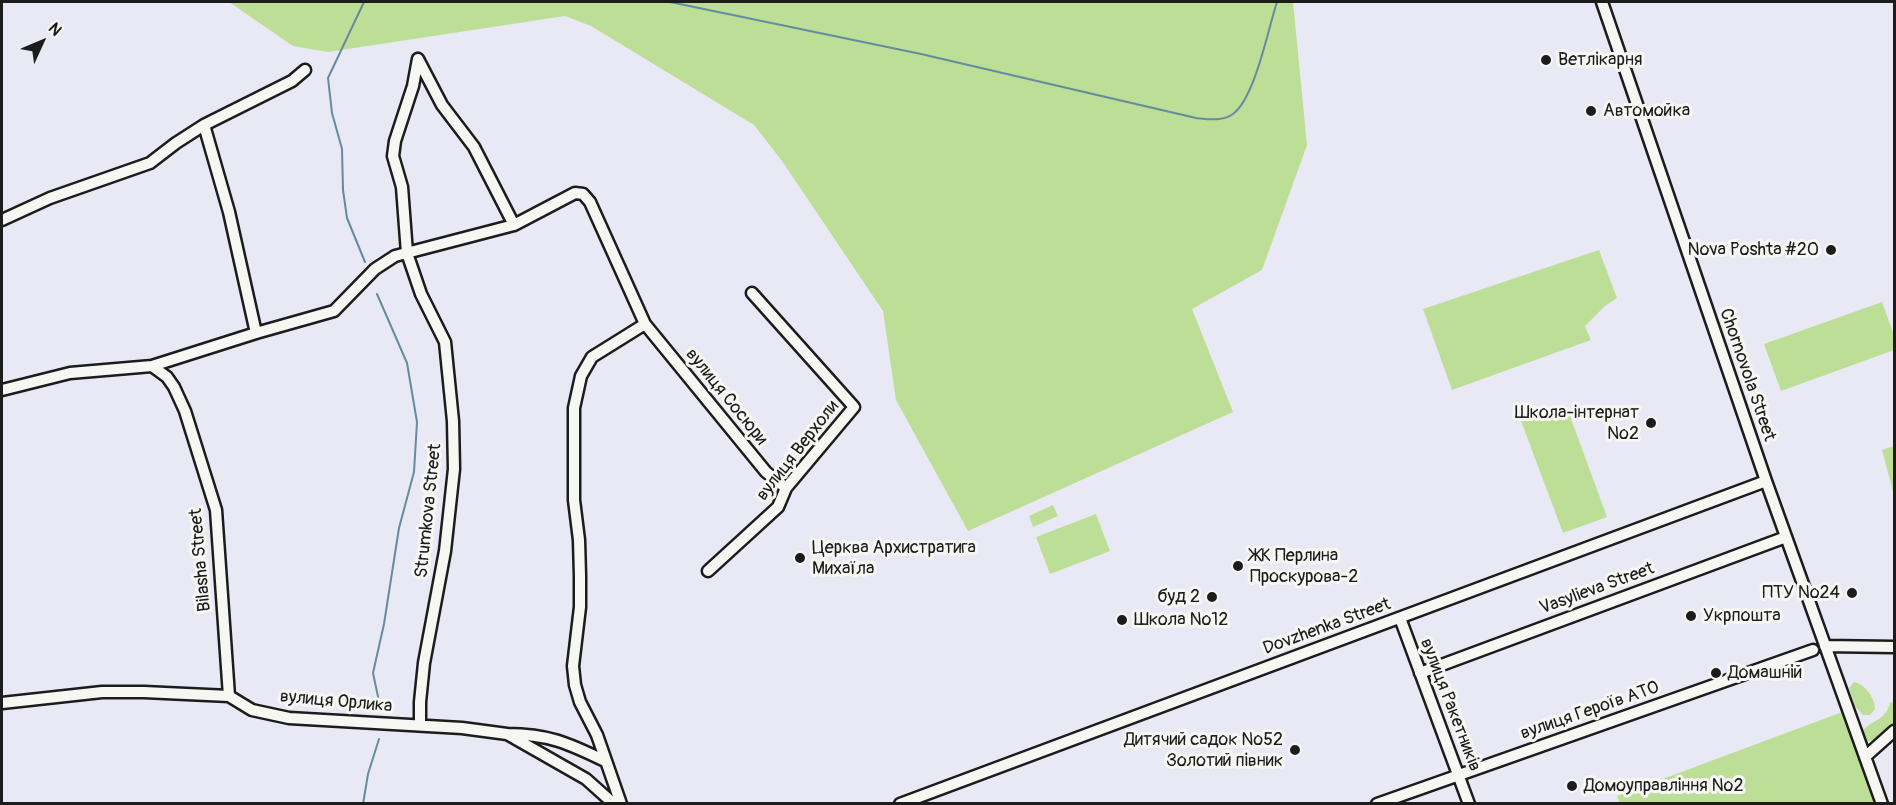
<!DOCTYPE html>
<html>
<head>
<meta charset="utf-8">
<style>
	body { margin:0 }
	#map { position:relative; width:1896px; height:805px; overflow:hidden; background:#e9e9f6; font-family:Pangolin,sans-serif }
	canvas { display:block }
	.frame { position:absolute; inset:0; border:3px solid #1c1c1c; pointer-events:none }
	.north { position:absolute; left:12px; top:12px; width:60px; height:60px; -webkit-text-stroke:4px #f6f6f2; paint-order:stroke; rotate:46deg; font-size:16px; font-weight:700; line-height:24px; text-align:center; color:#1c1c1c }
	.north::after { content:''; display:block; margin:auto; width:21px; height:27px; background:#1c1c1c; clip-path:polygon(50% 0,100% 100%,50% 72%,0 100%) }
</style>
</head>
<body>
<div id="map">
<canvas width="1896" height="805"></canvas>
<div class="frame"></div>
<div class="north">N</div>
</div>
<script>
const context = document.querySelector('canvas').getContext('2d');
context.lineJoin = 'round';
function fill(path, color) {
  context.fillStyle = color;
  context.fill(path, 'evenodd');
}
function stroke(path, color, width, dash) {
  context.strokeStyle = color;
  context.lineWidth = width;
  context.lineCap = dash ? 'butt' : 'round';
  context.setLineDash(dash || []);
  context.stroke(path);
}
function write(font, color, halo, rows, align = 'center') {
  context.font = font + ' Pangolin,sans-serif';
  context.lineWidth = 6;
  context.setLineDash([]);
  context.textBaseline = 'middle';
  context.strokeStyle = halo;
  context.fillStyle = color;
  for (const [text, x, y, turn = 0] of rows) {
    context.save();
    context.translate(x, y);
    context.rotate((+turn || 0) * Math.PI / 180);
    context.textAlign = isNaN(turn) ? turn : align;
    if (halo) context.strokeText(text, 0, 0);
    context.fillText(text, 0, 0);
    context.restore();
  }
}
fill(new Path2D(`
	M229,2h1064l14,143 -45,125 -70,39 41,103 -265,119 -72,-131 -13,-89 -101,-150 -28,-36 -163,-99 -26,-10 -237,36 -35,-6z
	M1599,250l18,48 -12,8 -20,20 6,14 -139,50 -29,-81z
	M1882,302l12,33v15l-113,41 -17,-47z
	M1566,405l41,112 -44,16 -42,-112z
	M1894,446v49l-12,-45z
	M1053,505l5,11 -25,11 -4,-11z
	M1096,514l14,37 -60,23 -14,-37z
	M1854,682c11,2 21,16 21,27l-5,6h-7l-8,-9 -6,-18z
	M1894,702v21l-20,17 -8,2 -3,-11c7,-11 22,-9 27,-28z
	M1845,711l33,92 -258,1 -3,-8z`), '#bdde97');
stroke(new Path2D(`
	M364,2l-36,76 4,35 10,36 1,41 4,28 18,44
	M670,2l251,52 275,64c11,1 26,4 37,-4 22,-16 35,-85 44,-112
	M377,294l30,69 10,59 -3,50 -15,56 -15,96 -11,49 7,33
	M363,804l5,-30 11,-35`), '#658b9f', 2);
const minor = new Path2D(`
	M1602,2l164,479 116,323
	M418,59l-5,27 -18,55 -2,15 9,31 5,66 14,41 24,48 8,79 1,48 -9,82 -21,112 -4,39v23
	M418,59l24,46 32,42 40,78
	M204,125l25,87 27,121
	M2,220l48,-22 100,-35 26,-20 28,-18 88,-44 13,-11
	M645,324l121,148 20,16
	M152,366l15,11 7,10 11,24 31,99 13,186
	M2,390l68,-17 82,-7 104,-33 78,-22 41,-42 20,-13 119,-31 61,-32 8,1 7,8 55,122 -53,33 -11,19 -7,32v92l5,40 1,36v31l-7,59 2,19 5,17 17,33 24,69
	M708,571l70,-64 8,-19 68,-81 -102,-114
	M1400,618l69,186
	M1825,646l69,1
	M1420,673l366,-136
	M2,703l100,-11h42l85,4 23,14 37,8 173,10 45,6 79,45 28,25
	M507,734c41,0 61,9 98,27
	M1865,757l29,-26
	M900,804l866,-323
	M1377,804l436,-154`);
stroke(minor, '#1c1c1c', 15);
stroke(minor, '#f6f6f2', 10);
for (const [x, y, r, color] of [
	[1546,60,6,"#1c1c1c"],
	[1591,111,6,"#1c1c1c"],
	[1831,250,6,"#1c1c1c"],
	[1651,423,6,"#1c1c1c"],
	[800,558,6,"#1c1c1c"],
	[1238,566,6,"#1c1c1c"],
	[1852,593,6,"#1c1c1c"],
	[1212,597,6,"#1c1c1c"],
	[1691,616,6,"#1c1c1c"],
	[1122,620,6,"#1c1c1c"],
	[1716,673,6,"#1c1c1c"],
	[1295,750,6,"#1c1c1c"],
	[1572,786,6,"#1c1c1c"]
]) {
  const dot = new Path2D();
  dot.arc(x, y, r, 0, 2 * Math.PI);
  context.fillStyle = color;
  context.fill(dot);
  stroke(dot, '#f6f6f2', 2);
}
write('18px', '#1c1c1c', '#f6f6f2', [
	["Ветлікарня",1558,60],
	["Автомойка",1603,111],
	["Nova Poshta #20",1819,250,"right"],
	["Школа-інтернат",1639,413,"right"],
	["№2",1639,434,"right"],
	["Церква Архистратига",812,548],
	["Михаїла",812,569],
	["ЖК Перлина",1250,556],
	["Проскурова-2",1250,577],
	["ПТУ №24",1840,593,"right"],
	["буд 2",1200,597,"right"],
	["Укрпошта",1703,616],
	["Школа №12",1134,620],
	["Домашній",1728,673],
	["Дитячий садок №52",1283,740,"right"],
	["Золотий півник",1283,761,"right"],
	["Домоуправління №2",1584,786]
], 'left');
write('18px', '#1c1c1c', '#f6f6f2', [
	["Chornovola Street",1747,375,71],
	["вулиця Сосюри",726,397,51],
	["вулиця Верхоли",798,451,-52],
	["Strumkova Street",429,511,-84],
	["Bilasha Street",201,560,-95],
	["Vasylieva Street",1597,589,-20],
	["Dovzhenka Street",1327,627,-20],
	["вулиця Орлика",336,702,5],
	["вулиця Ракетників",1450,705,69],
	["вулиця Героїв АТО",1590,711,-19]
]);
</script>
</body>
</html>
